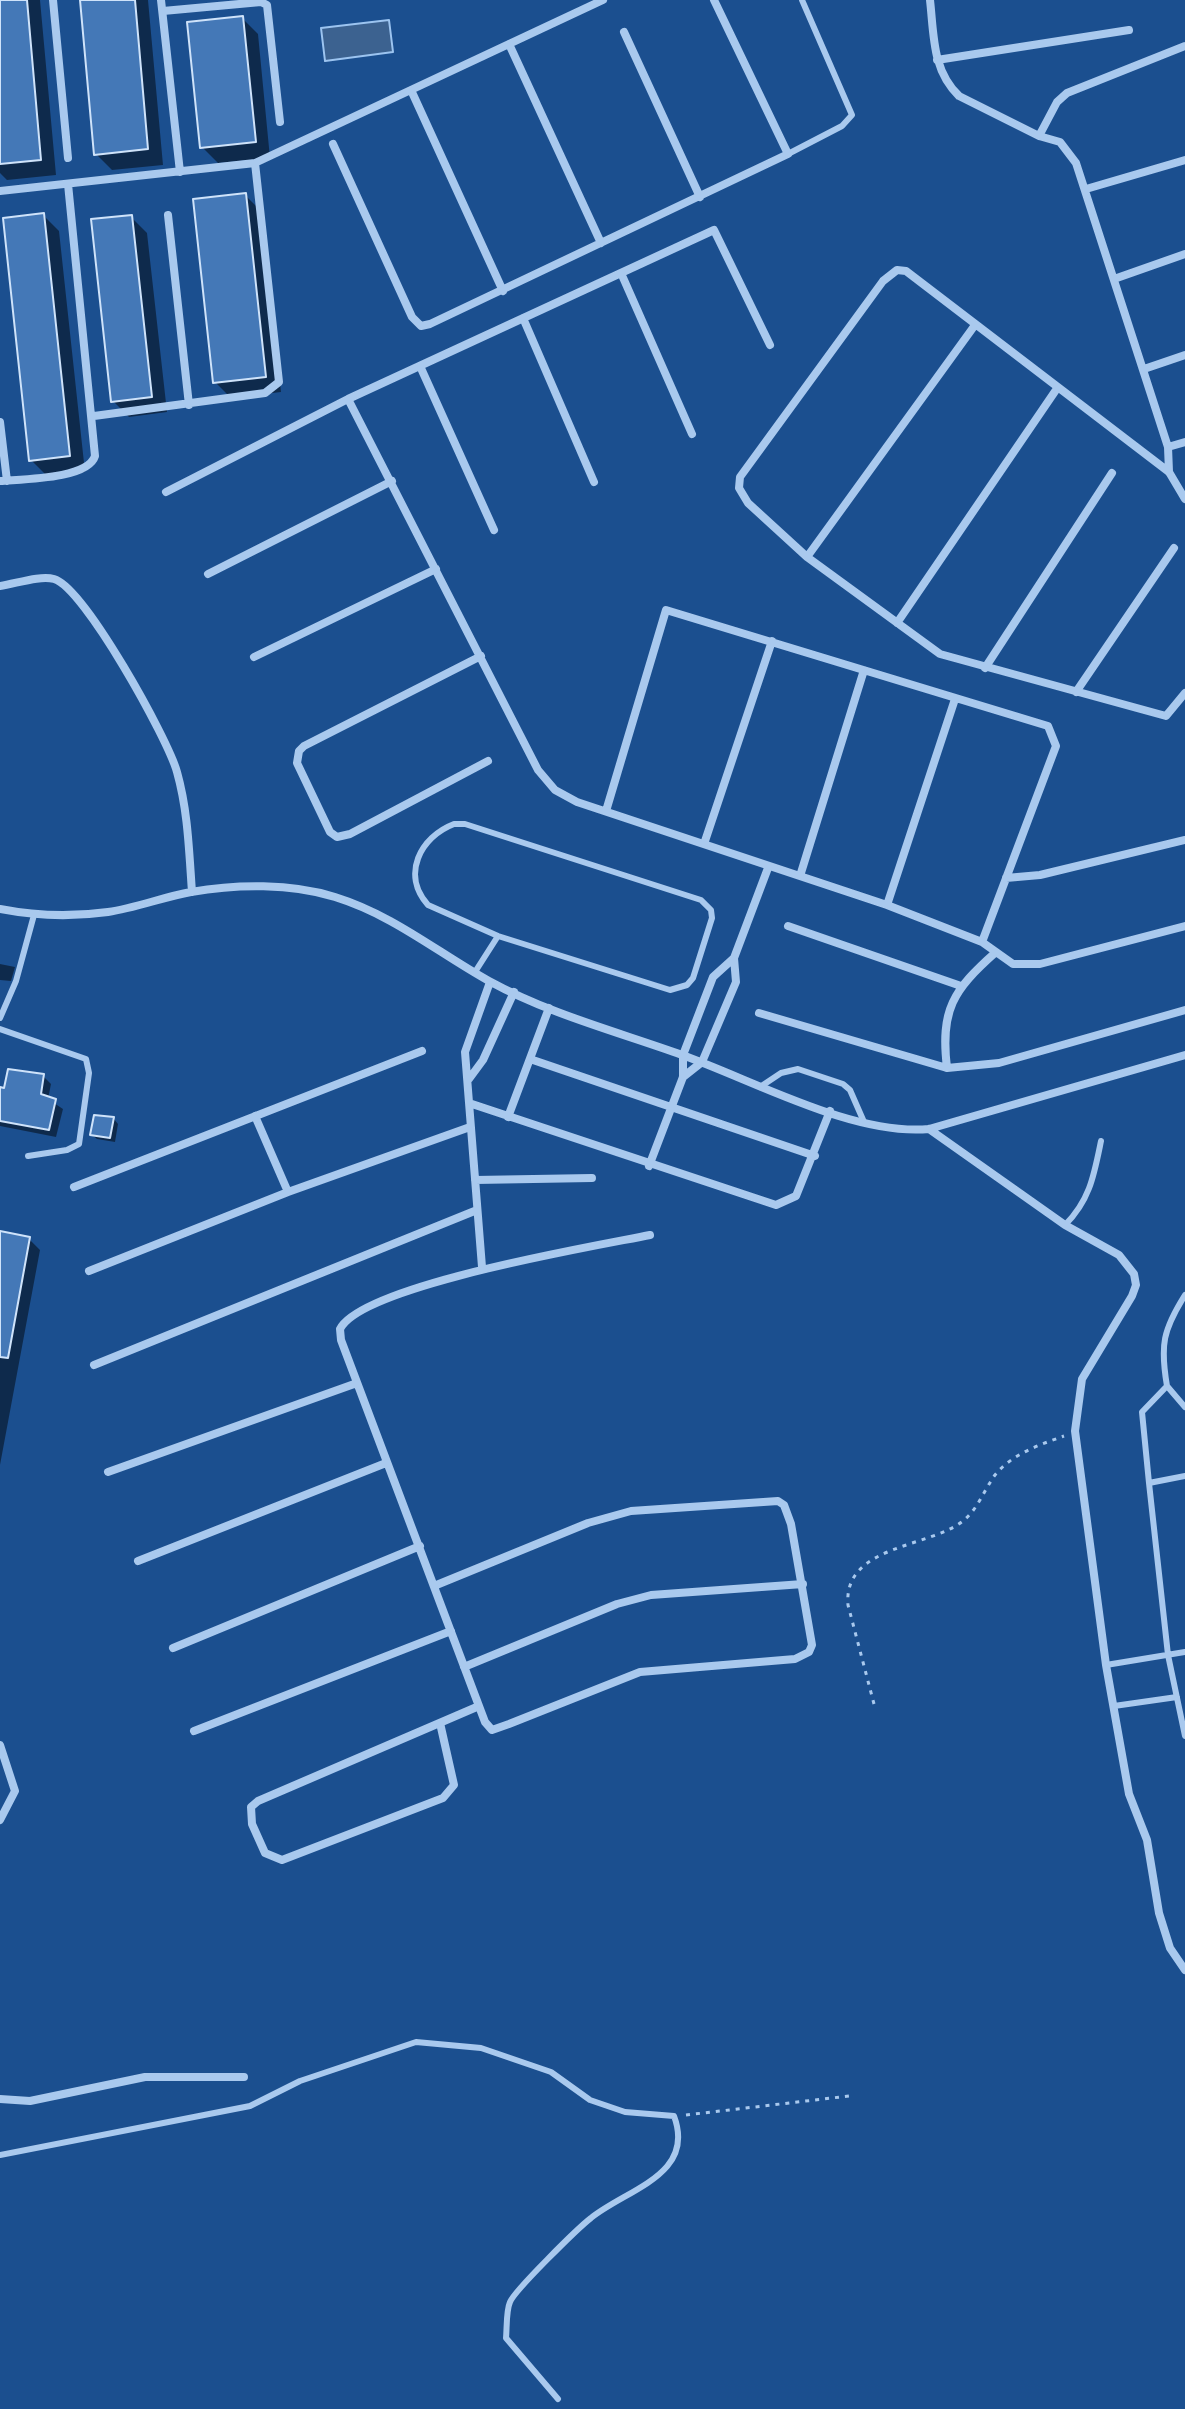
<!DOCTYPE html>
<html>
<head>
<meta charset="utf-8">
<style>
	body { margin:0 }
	canvas { display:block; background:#1b4f8f }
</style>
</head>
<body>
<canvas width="1185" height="2409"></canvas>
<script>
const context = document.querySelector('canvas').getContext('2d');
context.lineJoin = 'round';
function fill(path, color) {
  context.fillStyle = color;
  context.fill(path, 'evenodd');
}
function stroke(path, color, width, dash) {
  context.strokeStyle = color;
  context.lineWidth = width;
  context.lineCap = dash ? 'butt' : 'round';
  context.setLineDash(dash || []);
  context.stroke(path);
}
const water = new Path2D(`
	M389,20l4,32 -68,9 -4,-33z`);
fill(water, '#3c6290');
stroke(water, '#9cc4f0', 2);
fill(new Path2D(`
	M0,0h40l16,175 -49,5 -7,-7z
	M82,0h66l15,165 -51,5 -16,-16z
	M242,18l16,16 12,124 -52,5 -16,-16z
	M245,195l16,16 20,181 -50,6 -16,-16z
	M43,215l16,16 26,241 -38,4 -16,-16z
	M131,217l16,16 20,179 -38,5 -16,-16z
	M0,964l15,3 -4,14 -11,-1z
	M43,1076l8,8 -3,15 15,10 -7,28 -56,-11v-37z
	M114,1119l4,5 -3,18 -18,-3 -5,-4z
	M0,1233l29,6 11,11 -40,215z`), '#0007');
const building = new Path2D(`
	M0,0h27l14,160 -41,4z
	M80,0h55l13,149 -54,6z
	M243,16l13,126 -56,6 -13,-126z
	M246,193l20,184 -53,6 -20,-184z
	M44,213l26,243 -41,5 -26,-243z
	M132,215l20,182 -41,5 -20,-183z
	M8,1069l36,5 -3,20 15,5 -7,31 -49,-9v-34l4,1z
	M94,1115l20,2 -4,21 -20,-3z
	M0,1231l30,6 -22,121 -8,-1z`);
fill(building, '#4478b7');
stroke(building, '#cfe3fa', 2);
stroke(new Path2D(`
	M874,1704l-26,-99c-5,-60 81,-57 115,-84 15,-12 21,-31 32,-46 17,-21 44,-30 69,-39
	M686,2115l163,-19`), '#a9c9ee', 3, [4, 6]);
stroke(new Path2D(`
	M788,154l54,-28 10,-11 -50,-115
	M454,824h11l236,76 10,10 1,8 -19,60 -6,7 -17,5 -172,-54 -70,-31c-27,-30 -8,-68 26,-81z
	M475,972l23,-36
	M0,1018l16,-37 18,-66
	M0,1029l86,30 3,14 -10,71 -12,6 -39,6
	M760,1087l21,-14 17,-4 45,15 7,6 14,32
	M1065,1225c25,-25 29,-50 36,-84
	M1167,1386l18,21
	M1185,1476l-36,7 19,172 17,81
	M1149,1483l-7,-71 25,-26c-7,-41 -4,-56 18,-91
	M1106,1665l79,-13
	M1114,1706l63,-9
	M0,2155l250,-49 50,-25 116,-39 65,6 70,24 39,28 35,12 49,4c22,59 -47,73 -83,102 -13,10 -76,72 -81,84 -4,9 -3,26 -4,36l52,61`), '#a9c9ee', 6);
stroke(new Path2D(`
	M53,0l15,158
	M161,0l19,172
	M930,0c4,35 2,70 29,96l80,40 21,6 16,21 92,284 1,25
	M163,11l98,-9 6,3 13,117
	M624,32l76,165
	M509,44l92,199
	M937,60l192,-30
	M411,90l92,201
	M1039,136l18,-34 10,-9 118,-47
	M333,144l79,173 9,9 9,-2 358,-170 -74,-154
	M1086,189l99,-29
	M0,191l255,-28 348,-163
	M168,215l21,190
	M621,273l71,161
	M1114,279l71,-25
	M523,318l71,164
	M420,366l74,164
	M1144,369l41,-14
	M348,399l190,371 17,20 22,12 310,103 95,37 31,22h27l145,-38
	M94,416l171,-23 14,-11 -24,-219
	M0,422l7,59
	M1168,447l17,-5
	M0,481c23,-2 88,-2 95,-25l-27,-272
	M166,492l182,-93 366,-169 56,115
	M1185,499l-16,-27 -263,-201 -9,-1 -14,11 -143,196 -1,11 9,15 59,54 133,97 226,62 19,-23
	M807,557l168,-232
	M208,574l184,-93
	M0,586c15,-2 40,-11 54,-7 30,8 114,160 123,193 11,39 12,79 15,120
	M897,623l161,-236
	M481,656l-177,90 -5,5 -2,12 33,69 7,5 13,-3 138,-73
	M254,657l182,-88
	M985,668l127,-195
	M1076,692l98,-144
	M606,811l60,-201 382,116 8,20 -74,196
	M704,844l68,-203
	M800,876l64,-206
	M1006,878l34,-3 145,-35
	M887,905l68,-206
	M0,909c36,7 72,8 108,3 28,-4 55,-15 83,-20 45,-8 100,-9 144,5 58,18 102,55 154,84 60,33 129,51 193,74 71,25 171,81 247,74l256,-74
	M788,926l173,60
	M759,1013l188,55 52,-5 186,-53
	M530,1059l285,97
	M947,1068c-7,-58 6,-78 49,-116
	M683,1077l19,-15 34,-80 -2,-24 34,-90
	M469,1079l14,-19 31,-68
	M472,1104l304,101 20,-9 34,-85
	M255,1116l33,76
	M508,1117l41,-109
	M929,1129l136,96 54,30 15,19 2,11 -4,11 -50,83 -7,52 31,234 23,129 18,46 12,73 11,35 15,22
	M649,1166l34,-89v-22l30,-78 21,-19
	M475,1180l117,-2
	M74,1187l348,-136
	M482,1267l-17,-215 25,-70
	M89,1271l199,-79 182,-65
	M94,1365l383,-155
	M108,1472l249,-89
	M138,1561l248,-98
	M434,1586l154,-63 43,-12 147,-10 6,4 7,19 21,121 -3,7 -14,7 -155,13 -131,52 -17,6 -7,-8 -144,-382 -1,-11c22,-44 256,-83 310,-94
	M173,1648l247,-102
	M464,1667l153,-63 34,-9 152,-11
	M440,1723l14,62 -11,13 -161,62 -17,-7 -13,-29 -1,-17 7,-6 221,-95
	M194,1731l257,-100
	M0,1745l15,46 -15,29
	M0,2099l30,2 115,-24h99`), '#a9c9ee', 8);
</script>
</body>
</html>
